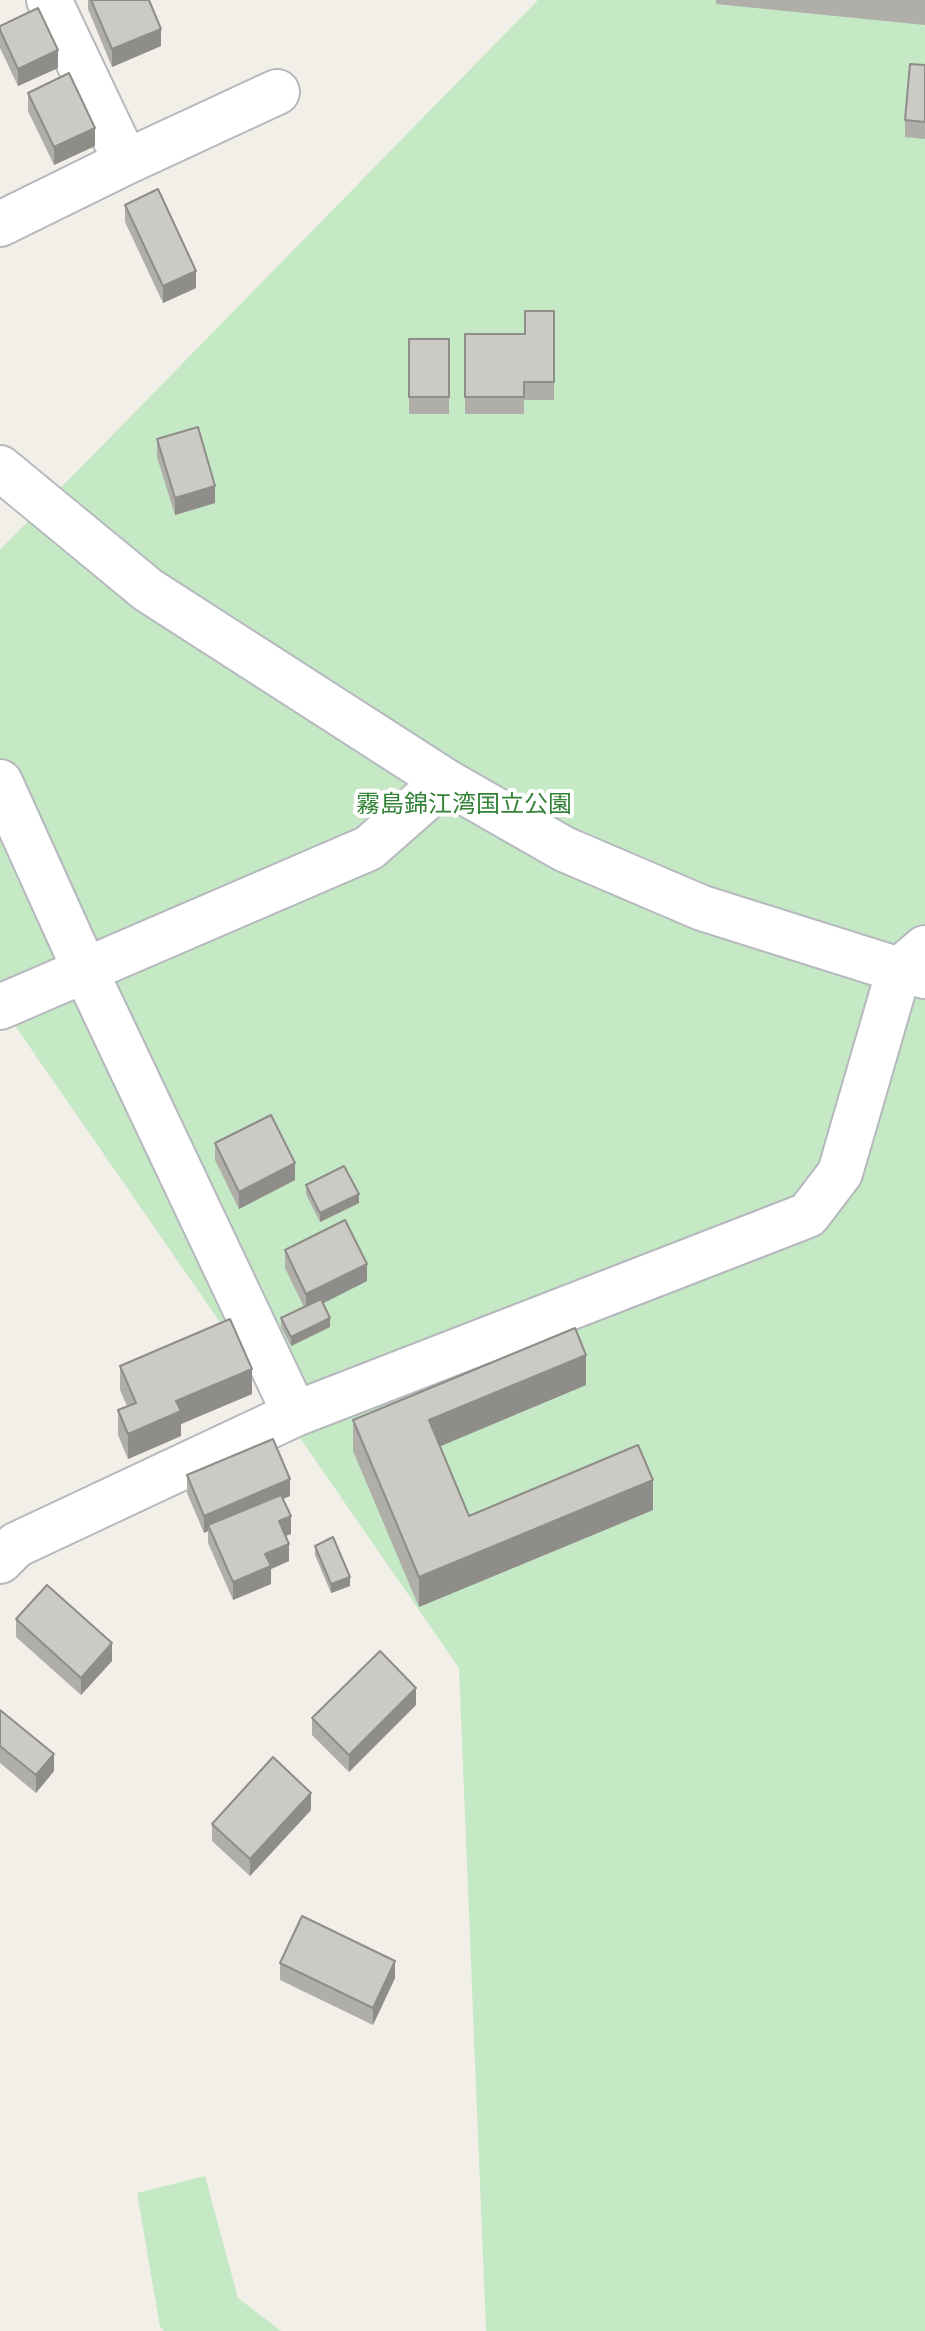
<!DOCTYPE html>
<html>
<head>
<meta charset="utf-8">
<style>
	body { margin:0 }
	canvas { display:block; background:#f1efe8 }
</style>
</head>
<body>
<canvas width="925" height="2331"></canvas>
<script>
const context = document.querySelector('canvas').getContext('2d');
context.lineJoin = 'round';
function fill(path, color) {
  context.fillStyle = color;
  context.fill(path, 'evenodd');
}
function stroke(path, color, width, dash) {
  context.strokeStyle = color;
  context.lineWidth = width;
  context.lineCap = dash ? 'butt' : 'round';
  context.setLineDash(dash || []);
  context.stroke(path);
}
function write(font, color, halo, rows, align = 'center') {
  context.font = font + ' "Public Sans","Noto Sans JP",sans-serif';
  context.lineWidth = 8;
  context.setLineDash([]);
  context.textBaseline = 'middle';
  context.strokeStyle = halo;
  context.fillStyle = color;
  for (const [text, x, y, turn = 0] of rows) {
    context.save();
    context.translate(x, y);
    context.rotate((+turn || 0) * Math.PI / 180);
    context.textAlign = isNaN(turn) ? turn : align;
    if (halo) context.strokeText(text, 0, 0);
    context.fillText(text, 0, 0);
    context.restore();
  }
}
fill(new Path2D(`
	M538,0h387v2331h-439l-27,-663 -459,-664v-454z
	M205,2176l33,122 43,33h-117l-4,-4 -23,-134z`), '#c5e8c5');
const street = new Path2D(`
	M49,0l77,162
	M0,224l126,-62 151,-70
	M0,782l85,188 210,444
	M0,1007l369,-159 76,-67
	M0,1561l16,-16 279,-131 513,-199 32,-42 59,-203 26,-22`);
const secondary = new Path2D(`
	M0,468l148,122 297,191 119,68 138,59 197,62 26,6`);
stroke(street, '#b5b8bc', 48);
stroke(secondary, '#b6babf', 48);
stroke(street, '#fff', 44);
stroke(secondary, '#fff', 44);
fill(new Path2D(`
	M88,0h61l12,46 -49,21 -24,-58z
	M716,0h209v25l-209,-21z
	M0,26l58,42 -40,18 -18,-38z
	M925,65v74l-20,-2v-17z
	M28,93l67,53 -41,19 -26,-54z
	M125,205l71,83 -33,15 -38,-81z
	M554,311v89h-30v14h-59v-80h60z
	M409,339h40v75h-40z
	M157,439l58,64 -40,12 -18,-58z
	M215,1143l80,37 -56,29 -24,-49z
	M306,1185l53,18 -39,19 -14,-28z
	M285,1250l82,31 -44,22 7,24 -39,19 -10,-19v-9l23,-11 -19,-39z
	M120,1366l132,28 -71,30v12l-53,23 -10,-24v-25l9,-4 -7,-16z
	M586,1385l-146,61 29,70 184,-6 -234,97 -66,-156v-31z
	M187,1475l103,21 -7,3 8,35 -5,2 3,25 -18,8v15l-38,16 -25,-57v-12l-4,2 -17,-40z
	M315,1546l35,40 -19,7 -16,-38z
	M16,1619l96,42 -31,34 -65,-58z
	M416,1705l-67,67 -37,-37v-17z
	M0,1710l54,61 -18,22 -36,-30z
	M311,1810l-61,66 -38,-35v-17z
	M280,1963l115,15 -22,47 -93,-45z`), '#afaea9');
fill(new Path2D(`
	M161,29v17l-49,21v-18z
	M58,50v18l-40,18v-17z
	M95,128v18l-41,19v-18z
	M196,271v17l-33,15v-17z
	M215,486v17l-40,12v-17z
	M295,1163v17l-56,29v-17z
	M359,1194v9l-39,19v-9z
	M367,1264v17l-61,31v-18z
	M330,1318v9l-39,19v-9z
	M586,1355v30l-157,66v-31z
	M252,1369v25l-71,30v12l-53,23v-25l48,-33z
	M290,1479v17l-79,34 -3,-5v6l-4,2v-17z
	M653,1480v30l-234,97v-30z
	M291,1516v18l-12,4v-17z
	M289,1544v17l-18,8v15l-38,16v-18l32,-28z
	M350,1577v9l-19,7v-9z
	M112,1643v18l-31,34v-17z
	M416,1688v17l-67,67v-17z
	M54,1754v17l-18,22v-18z
	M311,1793v17l-61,66v-17z
	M395,1961v17l-22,47v-17z`), '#8f8d8a');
const building = new Path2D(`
	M91,0h58l12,29 -49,20z
	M38,8l20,42 -40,19 -18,-39v-4z
	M910,64l15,1v57l-20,-2z
	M69,73l26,55 -41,19 -26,-54z
	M158,189l38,82 -33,15 -38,-81z
	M525,311h29v71h-30v15h-59v-63h60z
	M409,339h40v58h-40z
	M198,427l17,59 -40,12 -18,-59z
	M271,1115l24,48 -56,29 -24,-49z
	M344,1166l15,28 -39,19 -14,-28z
	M345,1220l22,44 -61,30 -21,-44z
	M321,1299l9,19 -39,19 -10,-19z
	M230,1319l22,50 -76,32 5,10 -53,23 -10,-24 18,-7 -16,-37z
	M575,1328l11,27 -157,65 40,96 169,-71 15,35 -234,97 -66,-157z
	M273,1439l17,40 -86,37 -17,-41z
	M281,1495l10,21 -12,5 10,23 -24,10 6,12 -38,16 -25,-57z
	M333,1537l17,40 -19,7 -16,-38z
	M47,1585l65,58 -31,35 -65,-59z
	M380,1651l36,37 -67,67 -37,-37z
	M0,1710l54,44 -18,21 -36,-29z
	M273,1757l38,36 -61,66 -38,-35z
	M302,1916l93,45 -22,47 -93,-45z`);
fill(building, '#cccac5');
stroke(building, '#8f8d8a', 2);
write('24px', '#348238', '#fff', [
	["霧島錦江湾国立公園",464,805]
]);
</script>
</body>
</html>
